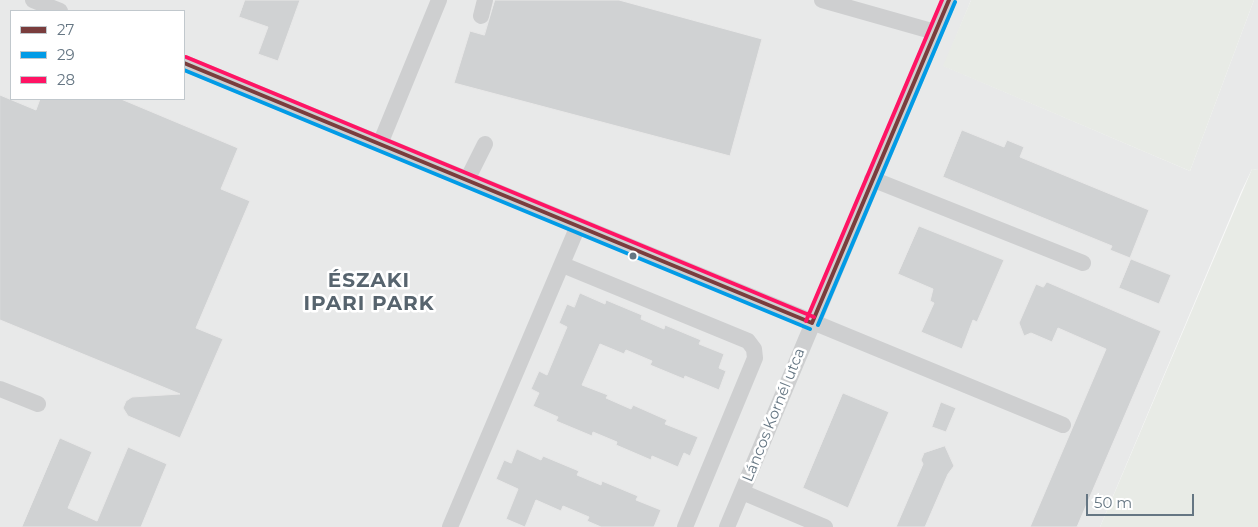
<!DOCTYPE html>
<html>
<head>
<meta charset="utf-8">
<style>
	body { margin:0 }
	#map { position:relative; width:1258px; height:527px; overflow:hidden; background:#f9f9f9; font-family:Montserrat,sans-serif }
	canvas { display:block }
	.legend { position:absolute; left:10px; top:10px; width:175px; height:90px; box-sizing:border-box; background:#fff; border:1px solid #c1c8cd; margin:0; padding:6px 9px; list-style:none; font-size:15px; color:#657683 }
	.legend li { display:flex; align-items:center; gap:10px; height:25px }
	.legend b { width:25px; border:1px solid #c1c8cd }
	.scale { position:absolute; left:1086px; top:494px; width:108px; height:22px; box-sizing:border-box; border:2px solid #657683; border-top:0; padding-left:6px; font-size:15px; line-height:18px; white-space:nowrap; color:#657683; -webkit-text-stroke:4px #fff; paint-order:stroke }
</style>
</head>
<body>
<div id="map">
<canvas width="1258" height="527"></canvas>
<ul class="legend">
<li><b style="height:6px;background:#7a3d3d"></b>27</li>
<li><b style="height:6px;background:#029be6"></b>29</li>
<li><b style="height:6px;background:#ff1464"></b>28</li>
</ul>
<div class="scale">50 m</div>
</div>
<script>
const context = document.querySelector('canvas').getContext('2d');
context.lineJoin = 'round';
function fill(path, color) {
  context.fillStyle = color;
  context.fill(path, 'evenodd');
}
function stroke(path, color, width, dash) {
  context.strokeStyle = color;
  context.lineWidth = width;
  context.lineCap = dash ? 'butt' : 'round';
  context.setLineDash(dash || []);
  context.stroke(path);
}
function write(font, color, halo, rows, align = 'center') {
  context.font = font + ' Montserrat,sans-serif';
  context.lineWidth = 5;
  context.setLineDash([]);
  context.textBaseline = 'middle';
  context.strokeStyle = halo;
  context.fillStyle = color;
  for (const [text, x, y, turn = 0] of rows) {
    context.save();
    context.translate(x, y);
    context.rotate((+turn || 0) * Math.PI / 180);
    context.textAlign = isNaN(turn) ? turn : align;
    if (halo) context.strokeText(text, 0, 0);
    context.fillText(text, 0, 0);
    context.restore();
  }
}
fill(new Path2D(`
	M0,0h971l-27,66 246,105 64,-171h4v170l-6,-1 -11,23 -141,335h-1100zM11,11h173v88h-173z`), '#e8e9e9');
fill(new Path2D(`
	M971,0h283l-64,171 -247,-105z
	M1252,169l6,1v357h-158z`), '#e8ebe6');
const building = new Path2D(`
	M245,0h55l-22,61 -20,-7 10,-27 -29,-10z
	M495,0h124l143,39 -32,117 -276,-73 16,-52 14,4z
	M0,95l36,15 4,-11h81l117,49 -17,41 29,12 -54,127 27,11 -43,99 -52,-22 -5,-8 3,-7 6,-4 48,-3 -180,-74z
	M962,130l42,17 3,-7 17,7 -4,10 129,53 -19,48 -20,-8 2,-4 -169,-69z
	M919,226l85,34 -27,62 -4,-2 -11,29 -41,-17 13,-29 -4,-2 3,-12 -35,-15z
	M1131,259l40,16 -12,29 -40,-16z
	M1047,282l114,49 -84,196h-47l76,-178 -48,-21 -6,14 -21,-9 -7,3 -5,-13 17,-39 7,3z
	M580,293l25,11 1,-4 36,15 -1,4 23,10 1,-4 36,15 -2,4 25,10 -5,14 7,3 -7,19 -34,-14 -1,3 -34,-14 2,-4 -26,-11 -2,4 -24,-10 -18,41 26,10 -2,3 25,11 2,-4 34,15 -2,4 33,13 -8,19 -6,-3 -6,14 -26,-11 -1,4 -35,-15 1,-3 -24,-10 -1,4 -36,-15 2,-4 -25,-11 6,-13 -8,-4 8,-18 8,4 20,-48 -8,-4 8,-19 7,3z
	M843,393l46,19 -41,96 -45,-20z
	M941,402l15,6 -10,24 -14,-5z
	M60,438l32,14 -24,56 29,13 31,-74 39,17 -26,63h-119z
	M945,446l9,20 -6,8 -23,53h-29l27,-63 -2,-4 3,-7z
	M517,449l24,11 2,-4 36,15 -2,4 24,10 1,-4 36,15 -2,4 25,10 -7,17h-53l-14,-6 2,-4 -26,-11 -2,5 -25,-11 -11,27 -19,-8 12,-30 -22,-10 8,-19 7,3z`);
fill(building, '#d0d2d3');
stroke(building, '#e8e8e8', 1);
stroke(new Path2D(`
	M33,0l27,11
	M822,0l113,32
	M481,16l4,-16
	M184,63l879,362
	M380,144l59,-144
	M872,179l211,84
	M467,180l18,-36
	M563,265l185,76 6,8 1,9 -70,169
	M0,389l38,15
	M742,492l83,35
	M450,527l128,-301
	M727,527l222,-527`), '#cecfd0', 16);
stroke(new Path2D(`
	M184,63l628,260
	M812,323l137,-323`), '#7a3d3d', 4);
stroke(new Path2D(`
	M184,70l626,259
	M818,325l137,-323`), '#029be6', 4);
stroke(new Path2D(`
	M186,57l628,260
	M806,321l136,-321`), '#ff1464', 4);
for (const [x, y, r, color] of [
	[633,256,4.5,"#657683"]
]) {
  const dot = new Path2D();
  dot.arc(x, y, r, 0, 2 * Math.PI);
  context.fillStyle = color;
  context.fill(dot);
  stroke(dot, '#fff', 2);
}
write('15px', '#657683', '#fff', [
	["Láncos Kornél utca",774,415,-68]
]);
context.letterSpacing = '1px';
write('bold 20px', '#57646e', '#fff', [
	["ÉSZAKI",369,281],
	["IPARI PARK",369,304]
]);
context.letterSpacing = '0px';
</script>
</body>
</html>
